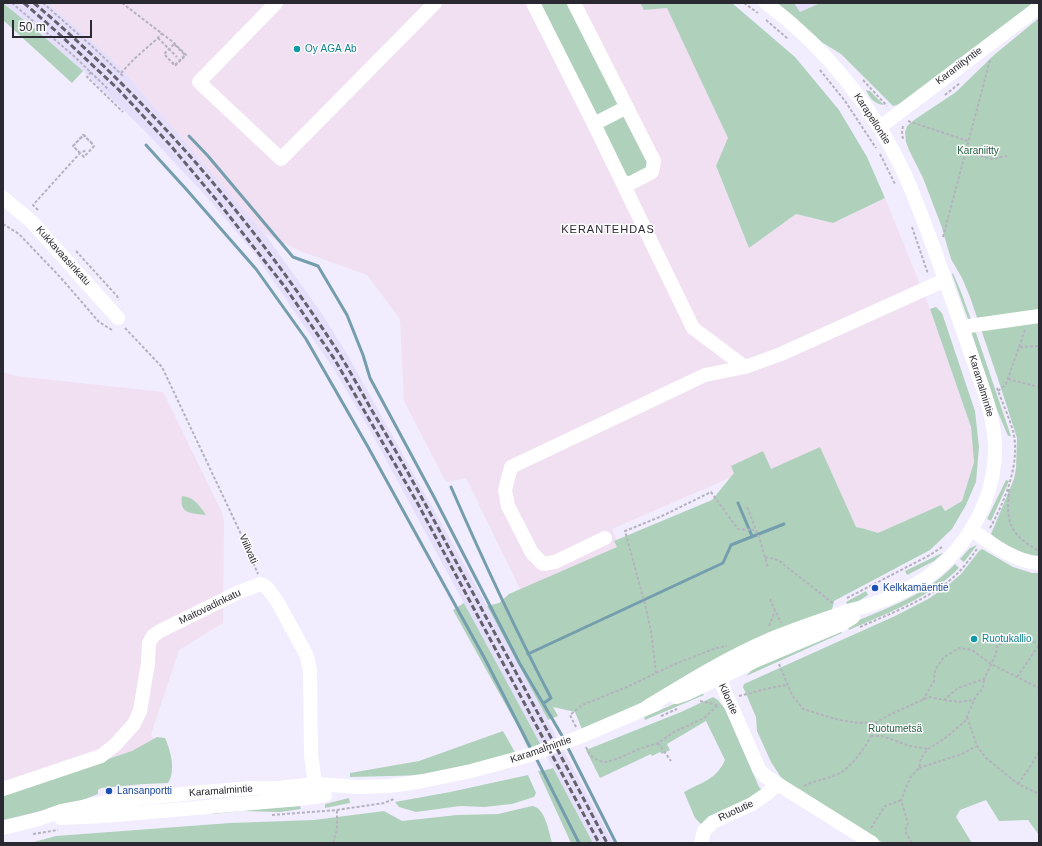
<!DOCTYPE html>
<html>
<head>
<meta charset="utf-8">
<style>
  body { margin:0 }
  #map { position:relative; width:1042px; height:846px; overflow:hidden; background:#f1edfe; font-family:Arial,sans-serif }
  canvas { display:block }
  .frame { position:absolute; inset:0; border:4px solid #2a2830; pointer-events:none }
  .scale { position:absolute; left:12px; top:20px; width:80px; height:18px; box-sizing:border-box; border:2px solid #2a2830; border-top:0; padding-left:5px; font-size:12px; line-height:14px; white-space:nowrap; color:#2a2830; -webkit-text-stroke:3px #fdfdfd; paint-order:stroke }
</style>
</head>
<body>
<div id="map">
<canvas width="1042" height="846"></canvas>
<div class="frame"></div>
<div class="scale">50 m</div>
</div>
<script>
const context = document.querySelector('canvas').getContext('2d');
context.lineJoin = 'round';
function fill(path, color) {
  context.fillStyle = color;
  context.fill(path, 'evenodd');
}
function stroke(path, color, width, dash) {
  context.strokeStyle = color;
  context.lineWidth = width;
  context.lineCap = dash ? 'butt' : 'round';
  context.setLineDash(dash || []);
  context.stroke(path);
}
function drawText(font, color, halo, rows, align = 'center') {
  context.font = font + ' Arial,sans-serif';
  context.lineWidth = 3;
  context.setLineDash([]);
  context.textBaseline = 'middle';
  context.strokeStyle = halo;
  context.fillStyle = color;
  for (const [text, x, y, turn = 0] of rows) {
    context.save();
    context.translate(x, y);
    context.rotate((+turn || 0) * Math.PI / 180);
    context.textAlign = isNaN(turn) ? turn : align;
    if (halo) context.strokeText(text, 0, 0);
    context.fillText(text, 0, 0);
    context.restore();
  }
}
const built = new Path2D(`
  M4 3H48L82 32 112 59 130 78 265 234 322 314 347 354 474 582 613 843H593L536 736 371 432 335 371 255 254 205 195 143 129 83 71Z
  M794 3H820L800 12Z`);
const industrial = new Path2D(`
  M48 3H640L644 10 667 7 729 138 716 167 749 248 796 214 833 223 885 198 928 304 971 427 974 462 962 501 944 511 879 536 854 530 734 476 612 529 620 547 522 593 466 478 446 482 404 401 400 319 367 275 300 251 265 234 130 78 112 59Z
  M3 372 16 376 163 392 221 510 224 521 223 623 179 650 151 734 169 768 3 806Z`);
const green = new Path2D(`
  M3 3 35 29 83 71 72 83 3 20Z
  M540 3H567L619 106 597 116Z
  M640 3H732L795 57 839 110 867 157 885 198 833 223 796 214 749 248 716 166 728 138 667 8 644 10Z
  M776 3H794L800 12 820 3H1030L1031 5 903 103 893 106 841 54 823 43Z
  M1039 18V559C1021 553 1005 547 991 534L1014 479 1016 468 1017 438 998 379 970 297 962 278 951 259 941 225 923 178 909 150 906 142 905 132 907 126 914 120 956 92 994 55Z
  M866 90 870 91 884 105C875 104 870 99 866 90Z
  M622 114 649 166 626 178 600 125Z
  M953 273 961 292 972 322H969L952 274Z
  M936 307 942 313 975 411 979 447 976 482 966 505 952 529 930 550 834 601 831 614 583 732 575 712 553 707 558 716 548 720 487 606 499 603 509 594 617 547 614 541 712 500 734 473 731 466 763 451 771 469 820 447 856 527 865 529 878 533 941 505 945 511 962 501 974 462 971 427 930 309Z
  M971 331H974L976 333 1011 436H1008L997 410Z
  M1006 480 1009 481 991 521 987 519Z
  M182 496C194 497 199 505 206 515 192 513 179 515 182 496Z
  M977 545 964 562 960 559 970 548Z
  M982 549 1013 567 1032 573H1039V835L1028 820 999 821 986 800 960 810 956 817 972 843H883L819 803 782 779 771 762 757 731 756 717 743 687 744 684 895 616 928 599 946 587 961 574 979 551Z
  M942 553H943L934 561 907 575 905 571Z
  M955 564 959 568C929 598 888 613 849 630L847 625C885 609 927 595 955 564Z
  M866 591 868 595 849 607 846 602Z
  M464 603 536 736 542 747 538 748H528L518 727 453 610Z
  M840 629 842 633 746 676 751 671 763 663Z
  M702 692 704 695 645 720 644 717Z
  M713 697 718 700 725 709 759 787 763 791 702 825 695 818 684 792C702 782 716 780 725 760L706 721 667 744 670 750 662 754 660 752 652 756 651 754 600 778 586 750 681 712Z
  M503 731 516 754 429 775 350 777V773L419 761Z
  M157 737 165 738C171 751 176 771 168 783L144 784 101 788 98 790V794L75 803 3 820V794L132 751Z
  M553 768 593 843H571L538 771 546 770Z
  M528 775 536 793 534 797 512 804 484 807 460 806 416 812 399 807 395 802 450 792Z
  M349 798 350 803 325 808V804Z
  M300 806 301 809 280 812 241 811 213 814 210 812Z
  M532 806C545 807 549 832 552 843H30L56 836 230 823 314 820 384 811 402 821 457 815 498 814Z`);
const stream = new Path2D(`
  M189 136 208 156 293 257 318 266 347 315 363 355 370 378 434 497 520 664 564 739
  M146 145 186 189 256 269 306 339 368 447 485 659 532 751
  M451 487C482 558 515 629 551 698L544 703
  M738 503 752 536
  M528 654 723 563 731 545 784 524
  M567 746 616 843
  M536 758 579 843`);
const path = new Path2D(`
  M12 3 75 57 109 90
  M43 3 95 49 123 76
  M122 3 173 42 186 55 175 66 164 54 174 44 185 55 175 65 172 62
  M744 3 758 13
  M766 20 788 39
  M158 38 177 57
  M820 70 845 101 876 148
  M91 72 87 77 123 112
  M121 73 134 59 158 38 162 33
  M863 80 887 106
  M945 95 960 83
  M908 121 968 141
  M903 126 902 131 903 140
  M966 151 991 159 1007 156
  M80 153 73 146 84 135 94 146 84 157 73 146 83 135 93 144
  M880 154 895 184
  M38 210 33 205 80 153 87 150
  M3 224 19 234 61 278 99 322 112 330
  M912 227 928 274
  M943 237 990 60
  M76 251 117 296 119 300
  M125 328 162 367 240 532 258 574
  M1020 347 1039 346
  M1008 379 1039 387
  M998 391 1006 384 1025 330
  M1009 489C1009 498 1007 508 1009 517 1011 533 1024 542 1037 550
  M747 507 760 540 768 568
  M990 528C1005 501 1021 462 1013 431 1009 417 1002 402 997 388
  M765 557 778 560 834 604
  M847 598 930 555 942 547
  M770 599 781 623
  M769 626 775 611
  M860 627C893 612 931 599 958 573 965 566 971 557 977 549
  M779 664 792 695 803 709 839 720 859 723 877 722 887 716 929 697 944 700 958 688 984 679 996 654 997 645C1014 640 1022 637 1039 644
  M656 673 651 631 646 608 625 531 662 516 711 492 738 529 754 530
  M1017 677 1039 645
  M739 696C755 692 771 687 788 685
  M923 700 934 681 935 670 944 657 959 648 972 650 991 664 1039 688
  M944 700 959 702 974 700
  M700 701 717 705
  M661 716 677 709
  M967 717 977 746 985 757 1018 784 1039 794
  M576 727 570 715 582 705 627 687 675 664 716 648 727 646
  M871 736H882L910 746 928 749
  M658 743 671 761
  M586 747 590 755 599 761 607 762 619 758 639 749 658 743 674 732 704 718 718 705
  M919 768 962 754 977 746
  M1018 784 1028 770 1039 752
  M804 786C815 780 829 779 840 773 853 766 873 737 877 723
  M272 815 337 810 384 803 394 799
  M871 828 885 806 901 800
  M33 834 58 830
  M333 843 337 830V810
  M912 843 905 831 908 823 901 800 910 778 919 768 921 758 928 749 944 739 965 721 976 696 983 688 984 679`);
const minor = new Path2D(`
  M276 3 199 82 281 159 435 3
  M533 3 594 124 693 328 745 367
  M574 3 654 161 652 172 629 184 622 181
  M594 124 627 107
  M880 127 1039 7
  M3 198 32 222 118 318
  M962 327 1039 316
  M972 530C990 543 1017 563 1039 563
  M605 538 555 562 543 564 532 553 508 506 505 490 511 467 705 375 745 367 781 354 945 280
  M719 670V678L759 769 765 776 872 843
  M676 697 688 693 757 660 842 624 853 617
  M647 707C688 682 727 658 771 639 795 629 820 621 845 612 854 609 864 607 873 604 902 594 930 579 951 556 979 526 996 486 995 445 994 420 986 397 978 374 971 354 964 334 957 314 941 268 925 221 906 177 875 109 825 47 766 3
  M3 789 101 756 115 745 134 724 140 711 148 663 149 643 153 636 160 631 237 593 260 584 265 586 269 590 277 601 307 656 310 671 311 755 317 797
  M61 818 104 816 299 799 325 795
  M3 828 39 819 61 811 107 802 202 792 252 788H278L316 784 358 787 390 786 423 781 471 771 530 755 582 736 656 704
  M701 843 704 831 713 822 752 804 768 793 777 783`);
const rail = new Path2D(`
  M24 3 57 32 118 89 171 146 219 203 285 287 335 360 418 504 599 843
  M34 3C153 104 256 224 340 355 351 373 361 391 371 409 403 462 432 516 461 571 510 661 559 752 607 843`);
const markers = [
  [297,49,4,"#0f9aa8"],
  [875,588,4,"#1a4fb4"],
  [974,639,4,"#0f9aa8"],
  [109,791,4,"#1a4fb4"]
];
const cultureNames = [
  ["Oy AGA Ab",305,49],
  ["Ruotukallio",982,639]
];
const streetNames = [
  ["Karaniityntie",959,66,-37],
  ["Karapellontie",872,119,57],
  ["Kukkavaasinkatu",63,256,48],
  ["Karamalmintie",981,386,73],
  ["Viilivati",248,549,66],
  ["Maitovadinkatu",210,607,-26],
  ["Kilontie",728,699,66],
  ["Karamalmintie",541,750,-19],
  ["Karamalmintie",221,791,-4],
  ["Ruotutie",736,811,-25]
];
const parkNames = [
  ["Karaniitty",978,151],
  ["Ruotumetsä",895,729]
];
const transitNames = [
  ["Kelkkamäentie",883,588],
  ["Lansanportti",117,791]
];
const neighbourhoodNames = [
  ["KERANTEHDAS",608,230]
];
fill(built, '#e5dffb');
fill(industrial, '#f0e0f2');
fill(green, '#afd1bb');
stroke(stream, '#749dae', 3);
stroke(path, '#b5b1bf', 2, [3, 2]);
stroke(minor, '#fff', 14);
stroke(rail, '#64616c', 3, [6, 3]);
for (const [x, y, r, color] of markers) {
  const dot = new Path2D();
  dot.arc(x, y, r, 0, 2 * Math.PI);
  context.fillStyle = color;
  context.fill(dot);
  stroke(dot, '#fdfdfd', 1.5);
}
drawText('10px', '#0d838f', '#fdfdfd', cultureNames, 'left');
drawText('10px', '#2a2830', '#fdfdfd', streetNames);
drawText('10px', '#235e3f', '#fdfdfd', parkNames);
drawText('10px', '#164399', '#fdfdfd', transitNames, 'left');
context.letterSpacing = '1px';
drawText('11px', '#2a2830', '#fdfdfd', neighbourhoodNames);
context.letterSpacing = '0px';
</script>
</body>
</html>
